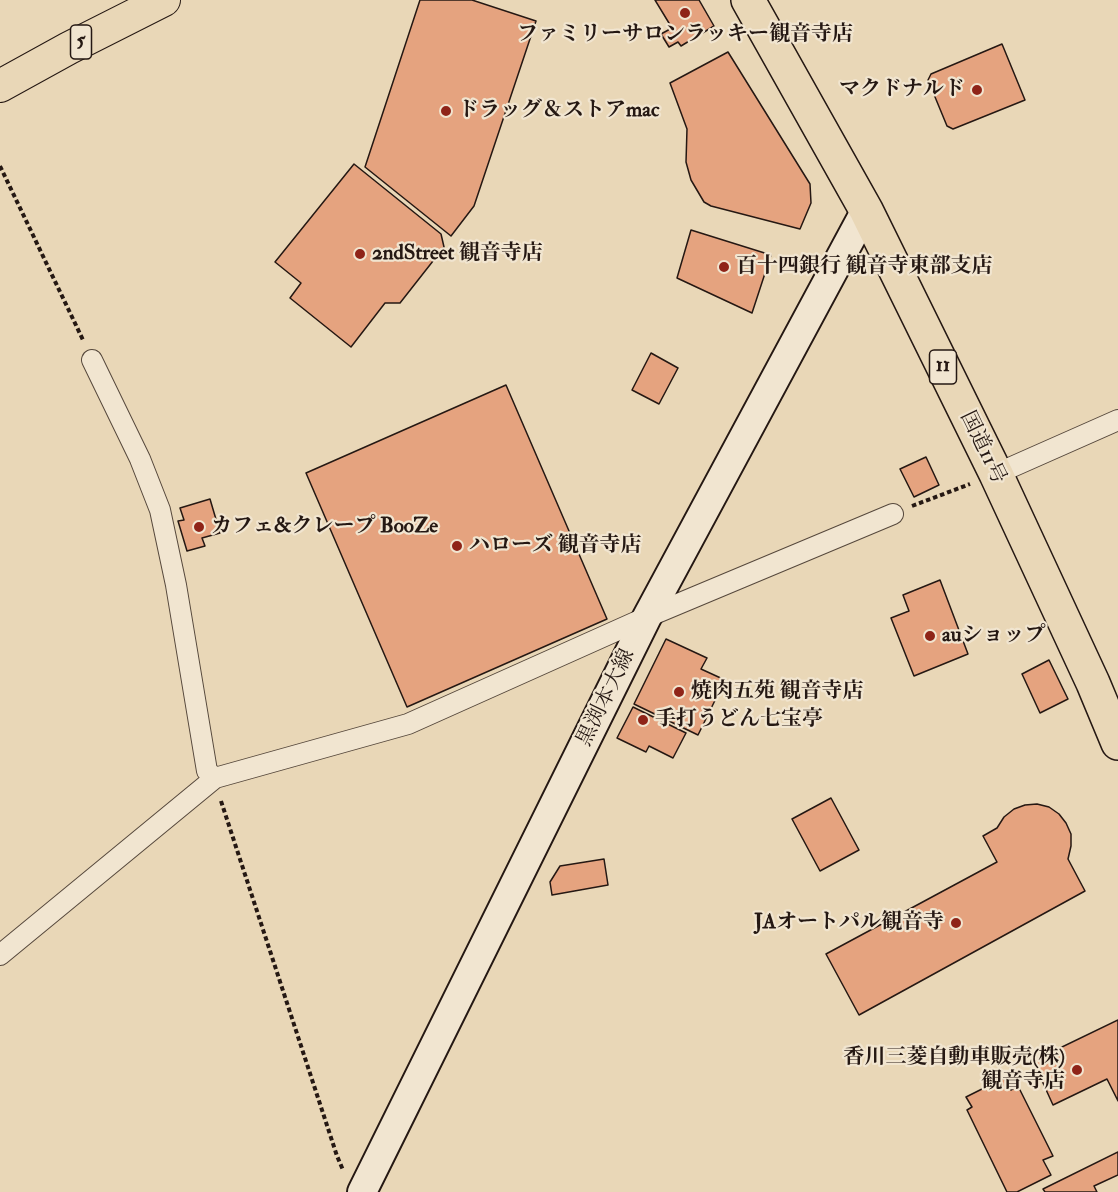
<!DOCTYPE html>
<html>
<head>
<meta charset="utf-8">
<style>
  body { margin:0 }
  canvas { display:block; background:#e9d7b7 }
</style>
</head>
<body>
<canvas width="1118" height="1192"></canvas>
<script>
const context = document.querySelector('canvas').getContext('2d');
context.lineJoin = 'round';
function fill(path, color) {
  context.fillStyle = color;
  context.fill(path, 'evenodd');
}
function stroke(path, color, width, dash) {
  context.strokeStyle = color;
  context.lineWidth = width;
  context.lineCap = dash ? 'butt' : 'round';
  context.setLineDash(dash || []);
  context.stroke(path);
}
function drawText(font, color, halo, rows, align = 'center') {
  context.font = font + ' "IM FELL Double Pica","Noto Serif JP",serif';
  context.lineWidth = 4.5;
  context.setLineDash([]);
  context.textBaseline = 'middle';
  context.strokeStyle = halo;
  context.fillStyle = color;
  for (const [text, x, y, turn = 0] of rows) {
    context.save();
    context.translate(x, y);
    context.rotate((+turn || 0) * Math.PI / 180);
    context.textAlign = isNaN(turn) ? turn : align;
    if (halo) context.strokeText(text, 0, 0);
    context.fillText(text, 0, 0);
    context.restore();
  }
}
const building = new Path2D(`
  M420 0H472L536 21 474 206 451 236 365 167Z
  M655 0H699L714 26 681 46 678 42 669 47 661 34 672 28Z
  M1002 44 1025 100 953 129 947 126 928 80 931 74Z
  M728 52 810 184 811 203 800 229 711 206 704 202 691 180 686 162 687 129 670 83Z
  M354 164 441 234 444 247 400 303H385L351 347 290 298 301 283 275 262Z
  M691 230 771 255 752 313 677 278Z
  M651 353 678 368 659 404 632 390Z
  M506 385 607 619 407 707 306 473Z
  M926 457 939 485 914 497 900 469Z
  M210 499 220 533 202 538 205 546 187 551 178 521 184 520 180 508Z
  M940 580 968 654 914 676 891 618 909 611 903 595Z
  M666 639 707 658 701 669 725 680 698 735 634 704Z
  M1049 660 1068 699 1040 713 1022 674Z
  M633 707 686 733 673 758 649 746 646 752 617 738Z
  M831 798 859 850 820 871 792 819Z
  M1037 804 1049 807 1059 814 1066 823 1071 834V846L1068 859 1085 891 859 1015 826 954 997 862 983 836 997 828 1004 817 1014 809 1025 805Z
  M604 859 608 885 552 895 550 882 560 866Z
  M1118 1020V1101L1107 1079 1053 1105 1033 1061Z
  M1004 1078 1011 1090 1018 1086 1053 1156 1043 1160 1051 1175 1017 1192H1007L967 1110 972 1107 966 1097Z
  M1118 1152V1175L1094 1186 1097 1192H1045L1043 1189Z`);
const path = new Path2D(`
  M0 166 83 340
  M912 506 970 484
  M221 801 337 1156 343 1170`);
const minor = new Path2D(`
  M92 360 140 459 160 510 176 585 207 771 215 778
  M996 474 1118 420
  M0 955 215 778 408 724 647 617 893 514`);
const secondary = new Path2D(`
  M362 1192 647 617 866 210`);
const primary = new Path2D(`
  M0 86 69 48 164 0`);
const trunk = new Path2D(`
  M748 0 866 210 996 474 1093 683 1118 743`);
const markers = [
  [685,13,6,"#8f2418"],
  [977,90,6,"#8f2418"],
  [446,111,6,"#8f2418"],
  [360,254,6,"#8f2418"],
  [724,267,6,"#8f2418"],
  [199,527,6,"#8f2418"],
  [457,546,6,"#8f2418"],
  [930,636,6,"#8f2418"],
  [679,692,6,"#8f2418"],
  [643,720,6,"#8f2418"],
  [956,923,6,"#8f2418"],
  [1077,1070,6,"#8f2418"]
];
const shields = [
  [81,42,21],
  [943,367,27]
];
const shieldNames = [
  ["5",81,42],
  ["11",943,367]
];
const poiNames = [
  ["ファミリーサロンラッキー観音寺店",685,35,"center"],
  ["マクドナルド",965,90,"right"],
  ["ドラッグ＆ストアmac",458,111],
  ["2ndStreet 観音寺店",372,254],
  ["百十四銀行 観音寺東部支店",736,267],
  ["カフェ&クレープ BooZe",211,527],
  ["ハローズ 観音寺店",469,546],
  ["auショップ",942,636],
  ["焼肉五苑 観音寺店",691,692],
  ["手打うどん七宝亭",655,720],
  ["JAオートパル観音寺",944,923,"right"],
  ["香川三菱自動車販売(株)",1065,1058,"right"],
  ["観音寺店",1065,1082,"right"]
];
const streetNames = [
  ["国道11号",982,448,64],
  ["黒渕本大線",607,698,-64]
];
fill(building, '#e5a37f');
stroke(building, '#251813', 1.5);
stroke(minor, '#56483c', 22);
stroke(secondary, '#251813', 32);
stroke(primary, '#251813', 34);
stroke(trunk, '#251813', 36);
stroke(path, '#251813', 4, [4.5, 3]);
stroke(minor, '#f1e5d0', 20);
stroke(secondary, '#f1e5d0', 28);
stroke(primary, '#e9d7b7', 32);
stroke(trunk, '#e9d7b7', 33);
for (const [x, y, r, color] of markers) {
  const dot = new Path2D();
  dot.arc(x, y, r, 0, 2 * Math.PI);
  context.fillStyle = color;
  context.fill(dot);
  stroke(dot, '#f1e5d0', 2);
}
for (const [x, y, w] of shields) {
  const box = new Path2D();
  box.roundRect(x - w / 2, y - 17, w, 34, 4.5);
  context.fillStyle = '#f1e5d0';
  context.fill(box);
  stroke(box, '#251813', 1.5);
}
drawText('bold 20px', '#251813', null, shieldNames);
drawText('bold 21px', '#251813', '#f1e5d0', poiNames, 'left');
drawText('21px', '#251813', '#f1e5d0', streetNames);
</script>
</body>
</html>
